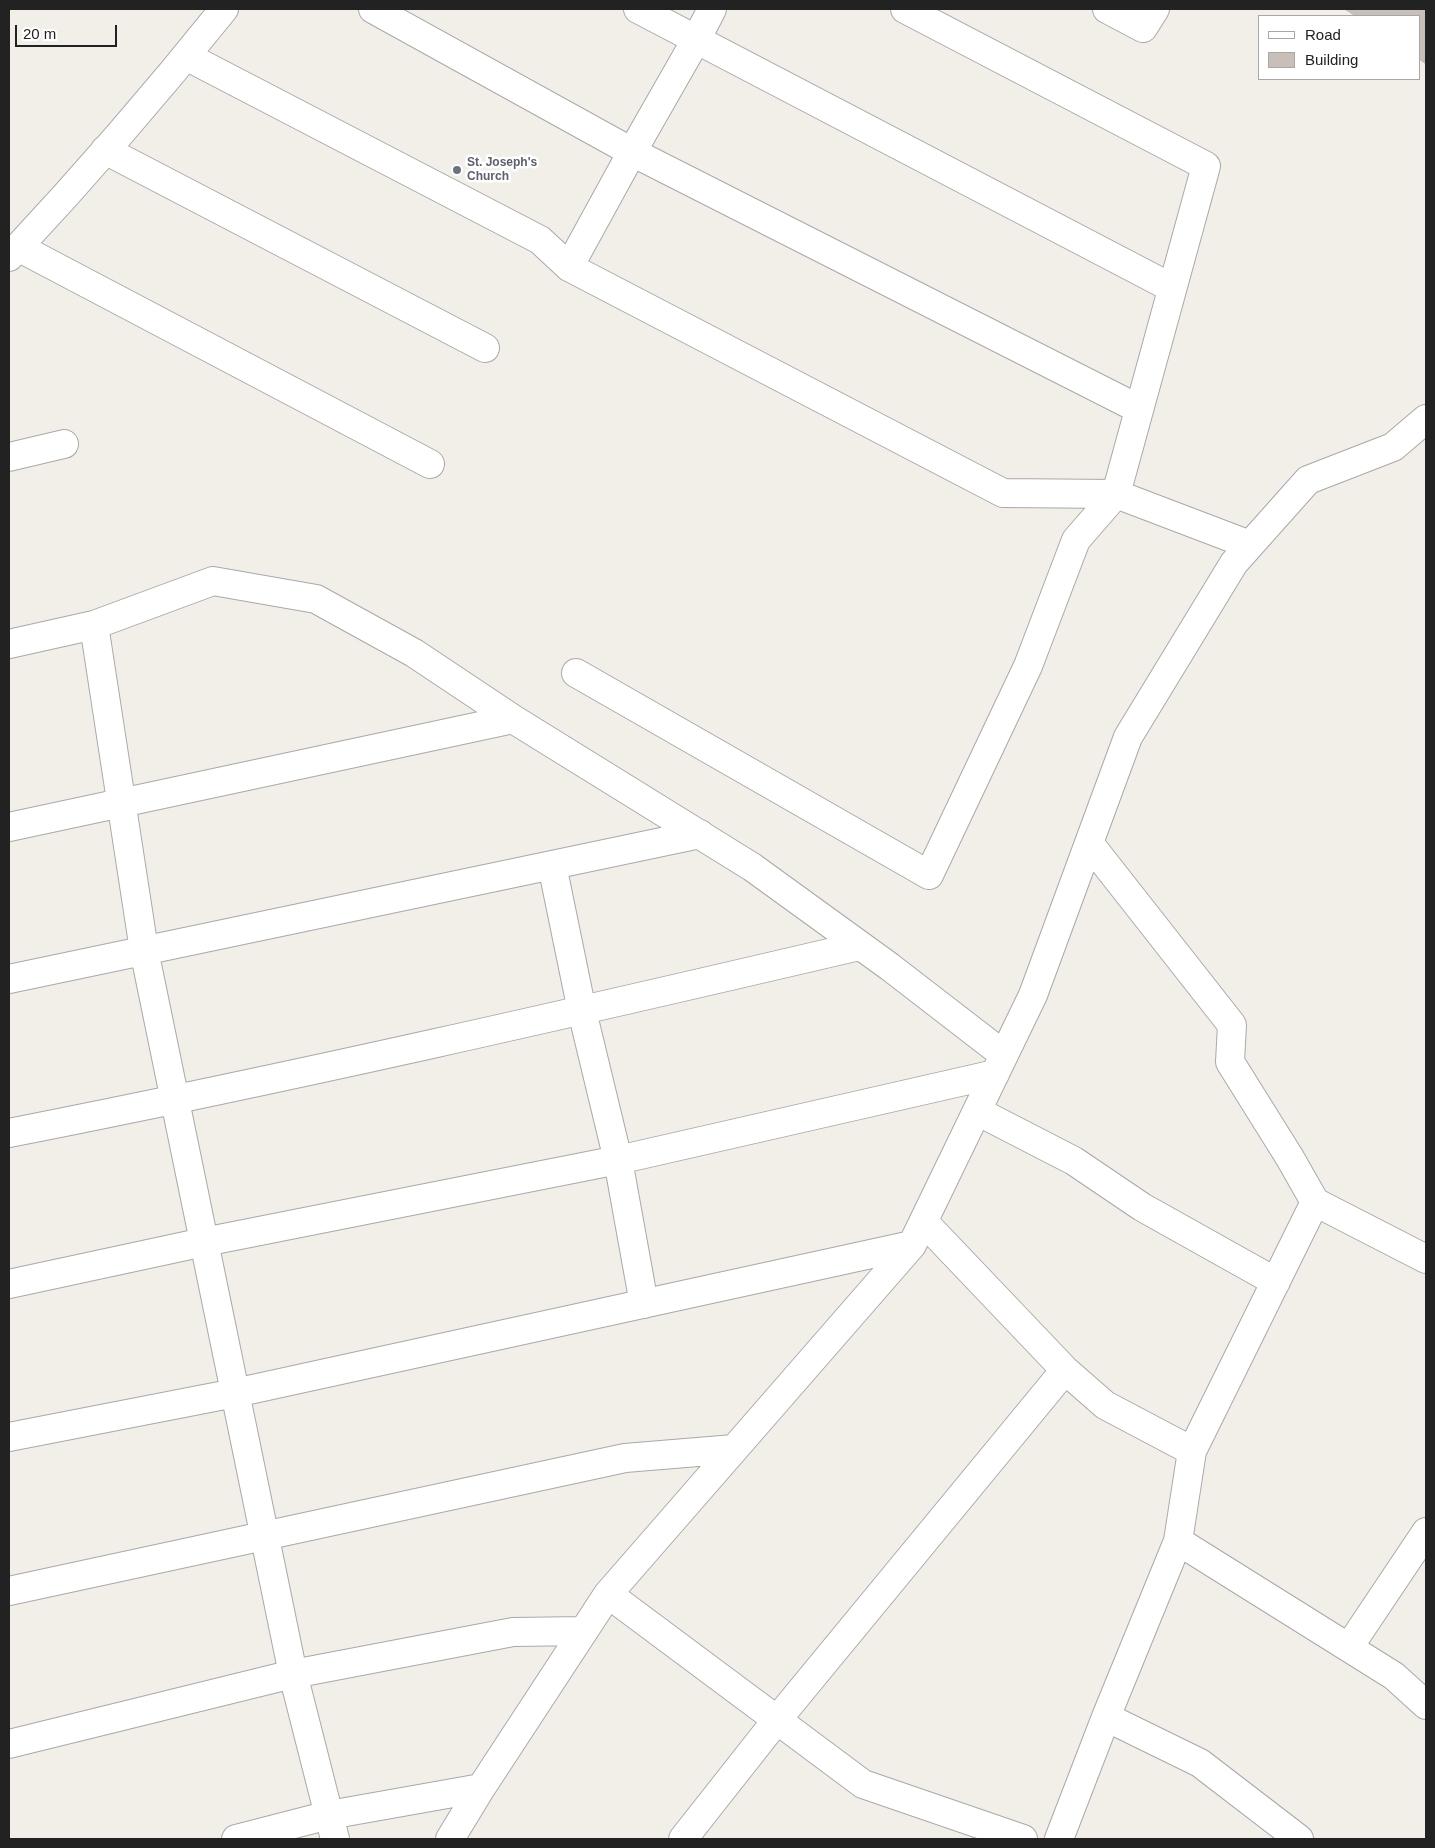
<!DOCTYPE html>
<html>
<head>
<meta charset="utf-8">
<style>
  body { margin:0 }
  #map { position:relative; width:1435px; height:1848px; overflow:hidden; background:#f2efe9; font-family:Arial,sans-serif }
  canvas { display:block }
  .frame { position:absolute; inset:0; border:10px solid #222; pointer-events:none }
  .legend { position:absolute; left:1258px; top:15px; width:162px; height:65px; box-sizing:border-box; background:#fff; border:1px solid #a7a7a7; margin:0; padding:6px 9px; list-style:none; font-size:15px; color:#222 }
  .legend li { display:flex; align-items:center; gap:10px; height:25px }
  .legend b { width:25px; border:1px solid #a7a7a7 }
  .scale { position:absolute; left:15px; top:25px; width:102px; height:22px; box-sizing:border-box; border:2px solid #222; border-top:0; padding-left:6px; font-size:15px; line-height:18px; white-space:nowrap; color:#222; -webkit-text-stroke:4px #fff; paint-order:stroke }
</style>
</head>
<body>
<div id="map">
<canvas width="1435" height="1848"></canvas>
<div class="frame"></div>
<ul class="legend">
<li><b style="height:6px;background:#fff"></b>Road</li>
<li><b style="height:14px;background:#c7bfb8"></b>Building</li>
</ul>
<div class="scale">20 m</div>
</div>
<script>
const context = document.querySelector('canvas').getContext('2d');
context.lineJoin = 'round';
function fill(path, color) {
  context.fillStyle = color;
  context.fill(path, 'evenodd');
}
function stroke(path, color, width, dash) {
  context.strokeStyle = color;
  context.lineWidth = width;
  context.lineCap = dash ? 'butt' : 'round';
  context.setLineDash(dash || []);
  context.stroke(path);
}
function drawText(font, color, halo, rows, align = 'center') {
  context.font = font + ' Arial,sans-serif';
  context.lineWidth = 5;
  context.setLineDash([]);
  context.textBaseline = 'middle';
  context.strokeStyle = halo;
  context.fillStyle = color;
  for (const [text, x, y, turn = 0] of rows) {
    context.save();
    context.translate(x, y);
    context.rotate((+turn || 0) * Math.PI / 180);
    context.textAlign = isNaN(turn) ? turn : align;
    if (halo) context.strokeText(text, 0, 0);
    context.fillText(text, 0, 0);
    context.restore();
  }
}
const building = new Path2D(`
  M1345 9H1426V64L1419 59V16H1356Z`);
const street = new Path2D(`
  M373 9 632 152 1139 409
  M638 9 1172 288
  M1107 9 1143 28 1155 9
  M186 56 540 240 569 267 1003 493 1116 494 1250 545
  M105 150 485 348
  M18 247 430 464
  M9 257C84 177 156 94 224 9
  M569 267 632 152 696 40 712 9
  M9 457 64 444
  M94 625 144 950 293 1674 335 1839
  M9 644 94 625 213 581 316 599 414 653 513 719 752 867 890 967 1004 1055
  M576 673 929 875 1028 666 1076 540 1116 494 1206 166 905 9
  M9 827 513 719
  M1089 843 1232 1025 1230 1062 1290 1158 1315 1202 1426 1259
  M552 865 582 1011 618 1160 644 1304
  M9 979 700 834
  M977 1111 1074 1161 1142 1207 1276 1282
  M9 1133C294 1077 577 1012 859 946
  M924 1222 1065 1370 1105 1405 1192 1451
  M9 1284 204 1242 618 1160 995 1074
  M9 1437 235 1393 912 1245
  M1178 1541 1394 1676 1426 1705
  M9 1591 625 1458 734 1449
  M608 1594 863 1784 1023 1839
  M1349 1647 1426 1532
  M1106 1717 1200 1763 1299 1839
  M9 1744 293 1674 513 1632 584 1631
  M236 1839 329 1815 481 1788
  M450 1839 481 1788 608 1594 912 1245 1033 995 1128 737 1234 563 1308 480 1393 447 1426 419
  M683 1839 776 1721 1065 1370
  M1059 1839 1106 1717 1178 1541 1192 1451 1315 1202`);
const markers = [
  [457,170,5,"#6b7280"]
];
const worshipNames = [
  ["St. Joseph's",467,163],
  ["Church",467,177]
];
fill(building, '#c7bfb8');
stroke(building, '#c4b6ab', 1);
stroke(street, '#a9a9a9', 30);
stroke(street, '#fff', 28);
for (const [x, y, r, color] of markers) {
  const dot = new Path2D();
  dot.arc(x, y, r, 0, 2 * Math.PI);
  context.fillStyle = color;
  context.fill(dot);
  stroke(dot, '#fff', 2);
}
drawText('bold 12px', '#5b616d', '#fff', worshipNames, 'left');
</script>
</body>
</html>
